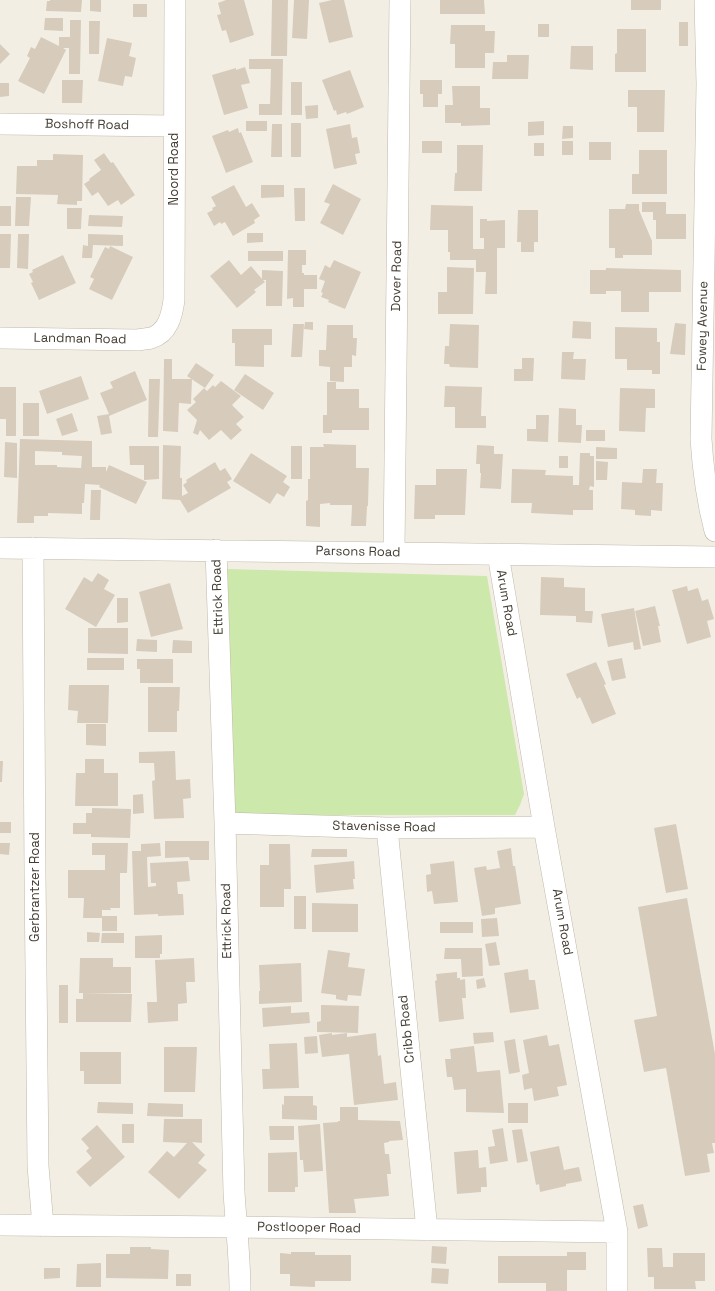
<!DOCTYPE html>
<html>
<head>
<meta charset="utf-8">
<style>
  body { margin:0 }
  canvas { display:block; background:#f2eee4 }
</style>
</head>
<body>
<canvas width="715" height="1291"></canvas>
<script>
const context = document.querySelector('canvas').getContext('2d');
context.lineJoin = 'round';
function fill(path, color) {
  context.fillStyle = color;
  context.fill(path, 'evenodd');
}
function stroke(path, color, width, dash) {
  context.strokeStyle = color;
  context.lineWidth = width;
  context.lineCap = dash ? 'butt' : 'round';
  context.setLineDash(dash || []);
  context.stroke(path);
}
function drawText(font, color, halo, rows, align = 'center') {
  context.font = font + ' "Space Grotesk",sans-serif';
  context.lineWidth = 3.5;
  context.setLineDash([]);
  context.textBaseline = 'middle';
  context.strokeStyle = halo;
  context.fillStyle = color;
  for (const [text, x, y, turn = 0] of rows) {
    context.save();
    context.translate(x, y);
    context.rotate((+turn || 0) * Math.PI / 180);
    context.textAlign = isNaN(turn) ? turn : align;
    if (halo) context.strokeText(text, 0, 0);
    context.fillText(text, 0, 0);
    context.restore();
  }
}
const green = new Path2D(`
  M227 569 487 576 524 794 520 805 515 815H240L234 811Z`);
const building = new Path2D(`
  M50 0H82L81 12 46 11 47 1H50Z
  M90 0H101V12L90 11Z
  M226 0H244L254 35 230 43 226 30 222 31 217 15 221 14 218 3Z
  M272 0H288L287 56H271Z
  M294 0H309L307 39 292 38Z
  M332 0H344L353 37 329 43 319 3Z
  M440 0H484L485 14H440Z
  M631 0H661V10H631Z
  M133 4H147V17H133Z
  M45 18H63V31L44 30Z
  M70 20H81L80 74H69V48H63L66 50 44 94 18 81 30 58 27 56 31 47 35 49 41 37 59 46V37H70Z
  M89 21H100L99 54H89Z
  M679 22H688V46H679Z
  M538 24H549V37H538Z
  M451 25H485V31H495L494 53H485V68H455V44H450Z
  M617 29H646V72H615V54L617 53Z
  M107 38 132 43 129 56 136 58 132 77 125 76 123 86 98 81Z
  M0 44 10 54 0 64Z
  M571 46H593V70L570 69Z
  M507 55H529L528 79H492L493 62H507Z
  M249 59H283L282 115H259V104H270L271 69H249Z
  M245 67 250 83 241 85 248 108 224 115 212 75 236 68V70Z
  M350 70 364 107 347 114 346 112 337 115 336 110 334 111 322 80Z
  M62 80H83L82 103H62Z
  M420 80H442V94H438V107H423V94H420Z
  M291 82H302V115H291Z
  M0 83H9V96L0 97Z
  M452 86H480V108H490V125L461 126V123H445V105H453Z
  M628 90H665L664 132H637V107H628Z
  M318 105V118L306 119 305 106Z
  M246 121H267V131H246Z
  M544 121V135L528 136V122Z
  M291 123H301V157H291Z
  M272 124H282V157H271Z
  M350 124 352 138 357 137 360 153 355 154 357 164 334 169 326 129Z
  M563 126H573V138L562 139Z
  M238 128 239 133 241 132 253 162 226 173 212 136 228 130 229 132Z
  M422 141H442V153H422Z
  M562 141H573V155H562Z
  M589 142H611V160H589Z
  M534 143H544V156H534Z
  M457 145H483L482 191H454L455 173H457Z
  M639 150H667V194H632V174H639Z
  M104 153 111 163 113 162 135 195 121 205 118 200 108 206 98 192 92 196 84 184 90 180 89 179 101 170 94 160Z
  M53 154 83 155 82 201H77V205L57 204 58 195 16 194 17 166H37V160H53Z
  M333 184 361 199 343 235 320 223 330 204 324 202Z
  M234 185 246 207 252 203 260 216 254 220 255 223 233 236 225 222 221 224 220 222 214 226 207 213 213 210 212 208 216 206 211 197Z
  M261 185H284V197L261 198Z
  M294 188H305V221H295Z
  M16 197H31L29 226H15Z
  M642 202H666V214H686V239H656V220H653V212H642Z
  M626 204H639V210L652 241V255H623V258H615V248H609V209H625Z
  M431 205 473 206V249H484V238H480V219H487V221L505 220V248H497V294H485L486 272H476V260H450V252H448V230H430Z
  M0 206H11V226H0Z
  M67 208H82L81 229H67Z
  M518 210H538V242H534V252H521V242H517Z
  M89 215 123 216 122 227 88 226Z
  M247 233H263V242L247 243Z
  M0 234H11L10 268H0Z
  M18 234H29L28 269 17 268Z
  M88 234 123 235V246L93 245 92 258H82L83 245 88 246Z
  M110 246 133 257 112 300 89 289 94 279 90 277 105 247 109 249Z
  M288 250H306V265H302V273H304V275H317V289H304V307H293V298L287 299Z
  M248 251H283V261H248Z
  M63 255 76 283 39 300 31 283 33 282 29 274 33 272 32 270Z
  M229 260 241 275 251 266 262 279V270L283 271 282 306H266V280H263L265 282 254 290 256 292 237 308 210 276Z
  M334 260 361 272 345 309 328 302 329 300 321 297 323 293 321 292 325 281 319 279 325 265 330 268Z
  M447 267 474 268 473 314H438V292H447Z
  M606 268 681 270V292H649V312H621V291H606V294H590V270H606Z
  M573 321 591 322V339L572 338Z
  M305 322H313V330L304 329Z
  M675 323 686 324 685 355 670 354Z
  M293 324H304L302 357H291Z
  M450 324 479 325 478 368 450 367 449 364H444L445 346H449Z
  M327 325H353V338H357L356 356 352 355V367H344V382L330 381V367L319 366V350H326Z
  M615 327 657 328V342H660V374H652V370H627V359H615Z
  M232 329H272V345H264V367L235 366V343H232Z
  M562 352H574L573 359H586L585 380 561 379Z
  M522 358H534L533 381H514V369H522Z
  M164 359H172V379H192L191 404 179 403 178 432 163 431Z
  M196 363 214 375 205 388 187 376Z
  M135 371 147 400 109 416 112 433 101 435 97 416 109 414 100 393 113 388 110 382Z
  M245 374 274 393 263 410 234 390Z
  M81 376 89 399 47 414 39 391Z
  M149 379H160L158 437H148Z
  M221 381 241 396 232 405 244 417 236 424 242 430 231 440 221 430 209 440 200 430 198 435 193 433 197 420 187 410 196 402 193 399 204 388 207 391 213 385 215 387Z
  M327 382H336V389H359V408H369V430H332V433H323V415H327Z
  M445 386 482 387 481 416H486V428H455V407H444Z
  M0 387H16V436H6V419H0Z
  M620 388 655 389V408H646L645 432 619 431Z
  M23 403H39V436H23Z
  M559 408 576 409V425H582L581 443 558 442Z
  M72 413 78 431 62 436 56 419Z
  M536 415H549L548 442 527 441V429H536Z
  M586 430H605V441H586Z
  M20 439 92 441V467H106V472L109 465 147 482 136 504 99 487 100 485 85 484 84 503H82V514L48 513V516H34V523H17ZM35 451 62 452V455L82 456 81 468 57 467V465H35Z
  M5 442 17 443V478L4 477Z
  M323 444 356 445V468H369L368 506H367L366 526H351L352 505H330V503L320 504V527L306 526V501L308 500V479H310V447H324Z
  M163 445 181 446 180 478H182V496L188 493 183 485 187 482 186 480 215 462 220 471 225 468 232 479 227 482 231 488 188 513 180 500 162 499Z
  M477 445 494 446V454H503L501 489 480 488 481 473H480V464H476Z
  M129 446H159V479L144 480V465H130Z
  M291 446H302V479H291Z
  M596 447 617 448V459H596Z
  M251 453 287 476 283 482 290 487 284 497 277 493 270 504 233 481Z
  M580 453H590V456H594V487L590 486 589 490H593V510H573V515L531 513 532 503H511L512 469 546 470 545 475 573 476V485H579Z
  M559 456H568V468H559Z
  M596 461 608 462 607 480H596Z
  M436 469H467L465 515H435V519H414L415 485H436Z
  M643 469H657L656 483H663L662 511 651 510V516L635 515V510L621 509 622 482 642 483Z
  M91 490H101L100 520H90Z
  M98 573 109 580 104 589 115 595 96 627 65 609 84 577 92 582Z
  M541 577 564 578V587L585 588V611H593L592 623 576 622V616L540 615Z
  M170 583 183 629 151 637 139 592Z
  M687 586 688 591 698 588 702 601 708 599 714 619 707 621 711 637 687 644 672 590Z
  M117 598H128V622L117 623Z
  M655 606 660 626H658L661 642 643 646 635 611Z
  M634 608 641 649 634 650 633 642 608 647 601 614Z
  M88 628H128V654L88 653Z
  M137 639 157 640V652L136 651Z
  M173 640 192 641V653H172Z
  M87 658H124V670H87Z
  M622 658 626 678 612 681 607 661Z
  M137 659H173V683H140V669H137Z
  M596 662 606 684 604 685 616 714 592 724 580 697 577 699 566 674Z
  M69 685H109L108 723H77L78 711 68 710Z
  M148 687H180L179 711H177V732H148Z
  M86 724H106V746L86 745Z
  M175 751 176 780 190 779 191 798 183 799 184 818 154 819 152 781 155 780 154 763H139V752Z
  M85 759H104V773H118V806H75L76 773H85Z
  M0 761H3L2 782H0Z
  M143 794 144 813 133 814V795Z
  M92 808 131 809 130 838 91 837V834H73V823H86V813H92Z
  M0 822H11V833H0Z
  M676 824 688 889 666 893 654 828Z
  M165 841H209V860H190L189 857 165 858Z
  M0 843H10L9 855 0 854Z
  M92 843H128L127 873H120V908H110L111 910H102V916H117V931H102V918H83L84 898H68V870H105V855H92Z
  M160 843 161 856 147 857 148 887 156 886V883H151L150 863 188 861 190 881 177 882 178 894H183L184 915 158 916V914L134 915 132 851H141V844Z
  M269 844H290L291 889H284V907H260V865H269Z
  M511 848 513 866H515L521 904 495 908V914L482 916 474 868 486 866 487 870 500 868 497 851Z
  M312 849H347V857H311Z
  M354 861 355 879H353L354 889 316 893 314 865Z
  M454 861 458 902 434 904 432 891 427 892 426 875 431 874 430 864Z
  M294 896H306V929H294Z
  M687 898 715 1054V1143H712L714 1153 707 1154 710 1172 685 1176 666 1068 644 1072 634 1020 657 1016 638 907Z
  M312 903 358 904V932H312Z
  M497 918 499 936 482 937 481 919Z
  M440 922H473V933H440Z
  M87 932 100 933 99 942H87Z
  M102 933H124V943H101Z
  M162 935V954H160V958H135V936Z
  M496 942 500 965 489 966 485 944Z
  M445 948H482L483 976 462 977 461 959H444Z
  M328 950 350 953 348 967 365 969 361 996 348 995 347 1001 336 999V995L321 993Z
  M80 958H113V967H131V993H79Z
  M194 958 195 982H186L187 1003 178 1004V1021L148 1023 147 1002H157L155 960Z
  M301 963 302 1002 259 1004V991H260L259 965Z
  M528 969 529 980H535L539 1009 510 1013 504 973Z
  M457 972V978H460V980L465 979 466 998H462L464 1019 439 1022 435 981 437 980 436 974Z
  M484 978 486 987 477 989 476 980Z
  M59 985H68V1023H59Z
  M83 993 132 994 131 1022H76V999H83Z
  M321 1005 359 1006 358 1033 317 1032V1022L321 1021Z
  M291 1006V1013L309 1012 310 1023 263 1027 262 1008Z
  M493 1032 494 1042 474 1044 473 1033Z
  M332 1033V1035L347 1033V1037L376 1033 378 1056 381 1055 384 1084 396 1082 398 1100 354 1105 349 1054 322 1057 319 1035Z
  M547 1035 549 1046 559 1044 567 1085 557 1087 559 1096 534 1101 532 1088 524 1090 522 1075 529 1073 523 1040Z
  M317 1036 318 1053 305 1054 304 1037Z
  M515 1039 520 1072 509 1074 504 1041Z
  M297 1043 299 1088 263 1089 262 1069H270L269 1044Z
  M474 1046 477 1072 500 1070 504 1113 466 1112V1089L454 1090 452 1077H447L445 1059H451L450 1049Z
  M164 1047H197L195 1092H164Z
  M80 1052H121V1084H84V1071H80Z
  M284 1096H313V1105L317 1106V1120L282 1119V1104L284 1105Z
  M98 1102 133 1103V1114L97 1113Z
  M148 1103 183 1104V1117L147 1116Z
  M508 1103H528V1123H508Z
  M340 1107H358V1120L400 1121 403 1140 389 1141V1142L384 1143 385 1154H389L391 1174H387L389 1196 354 1199 356 1213H329L323 1123 338 1122V1121H340Z
  M164 1119H202V1143L192 1142 205 1155 198 1163 207 1170 179 1199 148 1172 167 1151 174 1157 187 1143 163 1142Z
  M122 1124H134V1143H122Z
  M320 1124 323 1171 304 1172 303 1160H300L298 1126Z
  M97 1125 125 1157 90 1187 76 1172 92 1158 86 1151 89 1148 81 1139Z
  M269 1126H294V1140H270Z
  M503 1128 508 1161 490 1164 488 1147 495 1146 492 1130Z
  M522 1129 528 1161 517 1163 512 1130Z
  M559 1146 564 1170 579 1167 582 1181 566 1184V1186L540 1192 539 1184 536 1185 530 1152Z
  M478 1150 479 1168 486 1167 487 1187H481V1192L457 1194 454 1152Z
  M297 1152 298 1187H295V1192H268V1153Z
  M643 1204 648 1226 638 1229 633 1206Z
  M432 1246 447 1247 446 1264 431 1263Z
  M130 1247H151V1249L169 1250 168 1279 106 1278V1254H130Z
  M647 1248H662L663 1267H673V1253H705V1281H695L696 1289H654V1277H648Z
  M291 1252H315V1255H351V1281H315V1287L290 1286V1274H280V1253L291 1254Z
  M567 1252H586V1270H567V1291H546V1283H498V1256H567Z
  M101 1263V1287H76L77 1264Z
  M44 1268H60V1278L44 1279Z
  M432 1268 449 1269 448 1284 431 1283Z
  M176 1274H191V1286H176Z`);
const minor = new Path2D(`
  M705 0 707 84 701 439C703 470 707 500 715 531
  M0 124 174 126
  M0 338 138 340C142 339 147 339 151 338 168 333 172 315 174 300L175 0
  M0 548 715 557
  M33 548 35 873 38 1166 43 1226
  M216 550 225 823 234 1192C236 1225 240 1258 240 1291
  M394 552 400 0
  M498 554 544 827 617 1232V1291
  M225 823 387 828 544 827
  M387 828 427 1230
  M0 1225 236 1227 617 1232`);
const streetNames = [
  ["Boshoff Road",87,125,1],
  ["Noord Road",174,169,-90],
  ["Dover Road",397,276,-89],
  ["Fowey Avenue",703,326,-89],
  ["Landman Road",80,339,1],
  ["Parsons Road",358,552,1],
  ["Ettrick Road",218,597,-92],
  ["Arum Road",506,603,80],
  ["Stavenisse Road",384,827,1],
  ["Gerbrantzer Road",35,887,-90],
  ["Ettrick Road",227,921,-91],
  ["Arum Road",562,922,80],
  ["Cribb Road",407,1029,-96],
  ["Postlooper Road",309,1228,1]
];
fill(green, '#cde8ab');
fill(building, '#d7ccbc');
stroke(minor, '#c1b8a9', 22);
stroke(minor, '#fff', 21);
drawText('13px', '#443e34', '#fff', streetNames);
</script>
</body>
</html>
